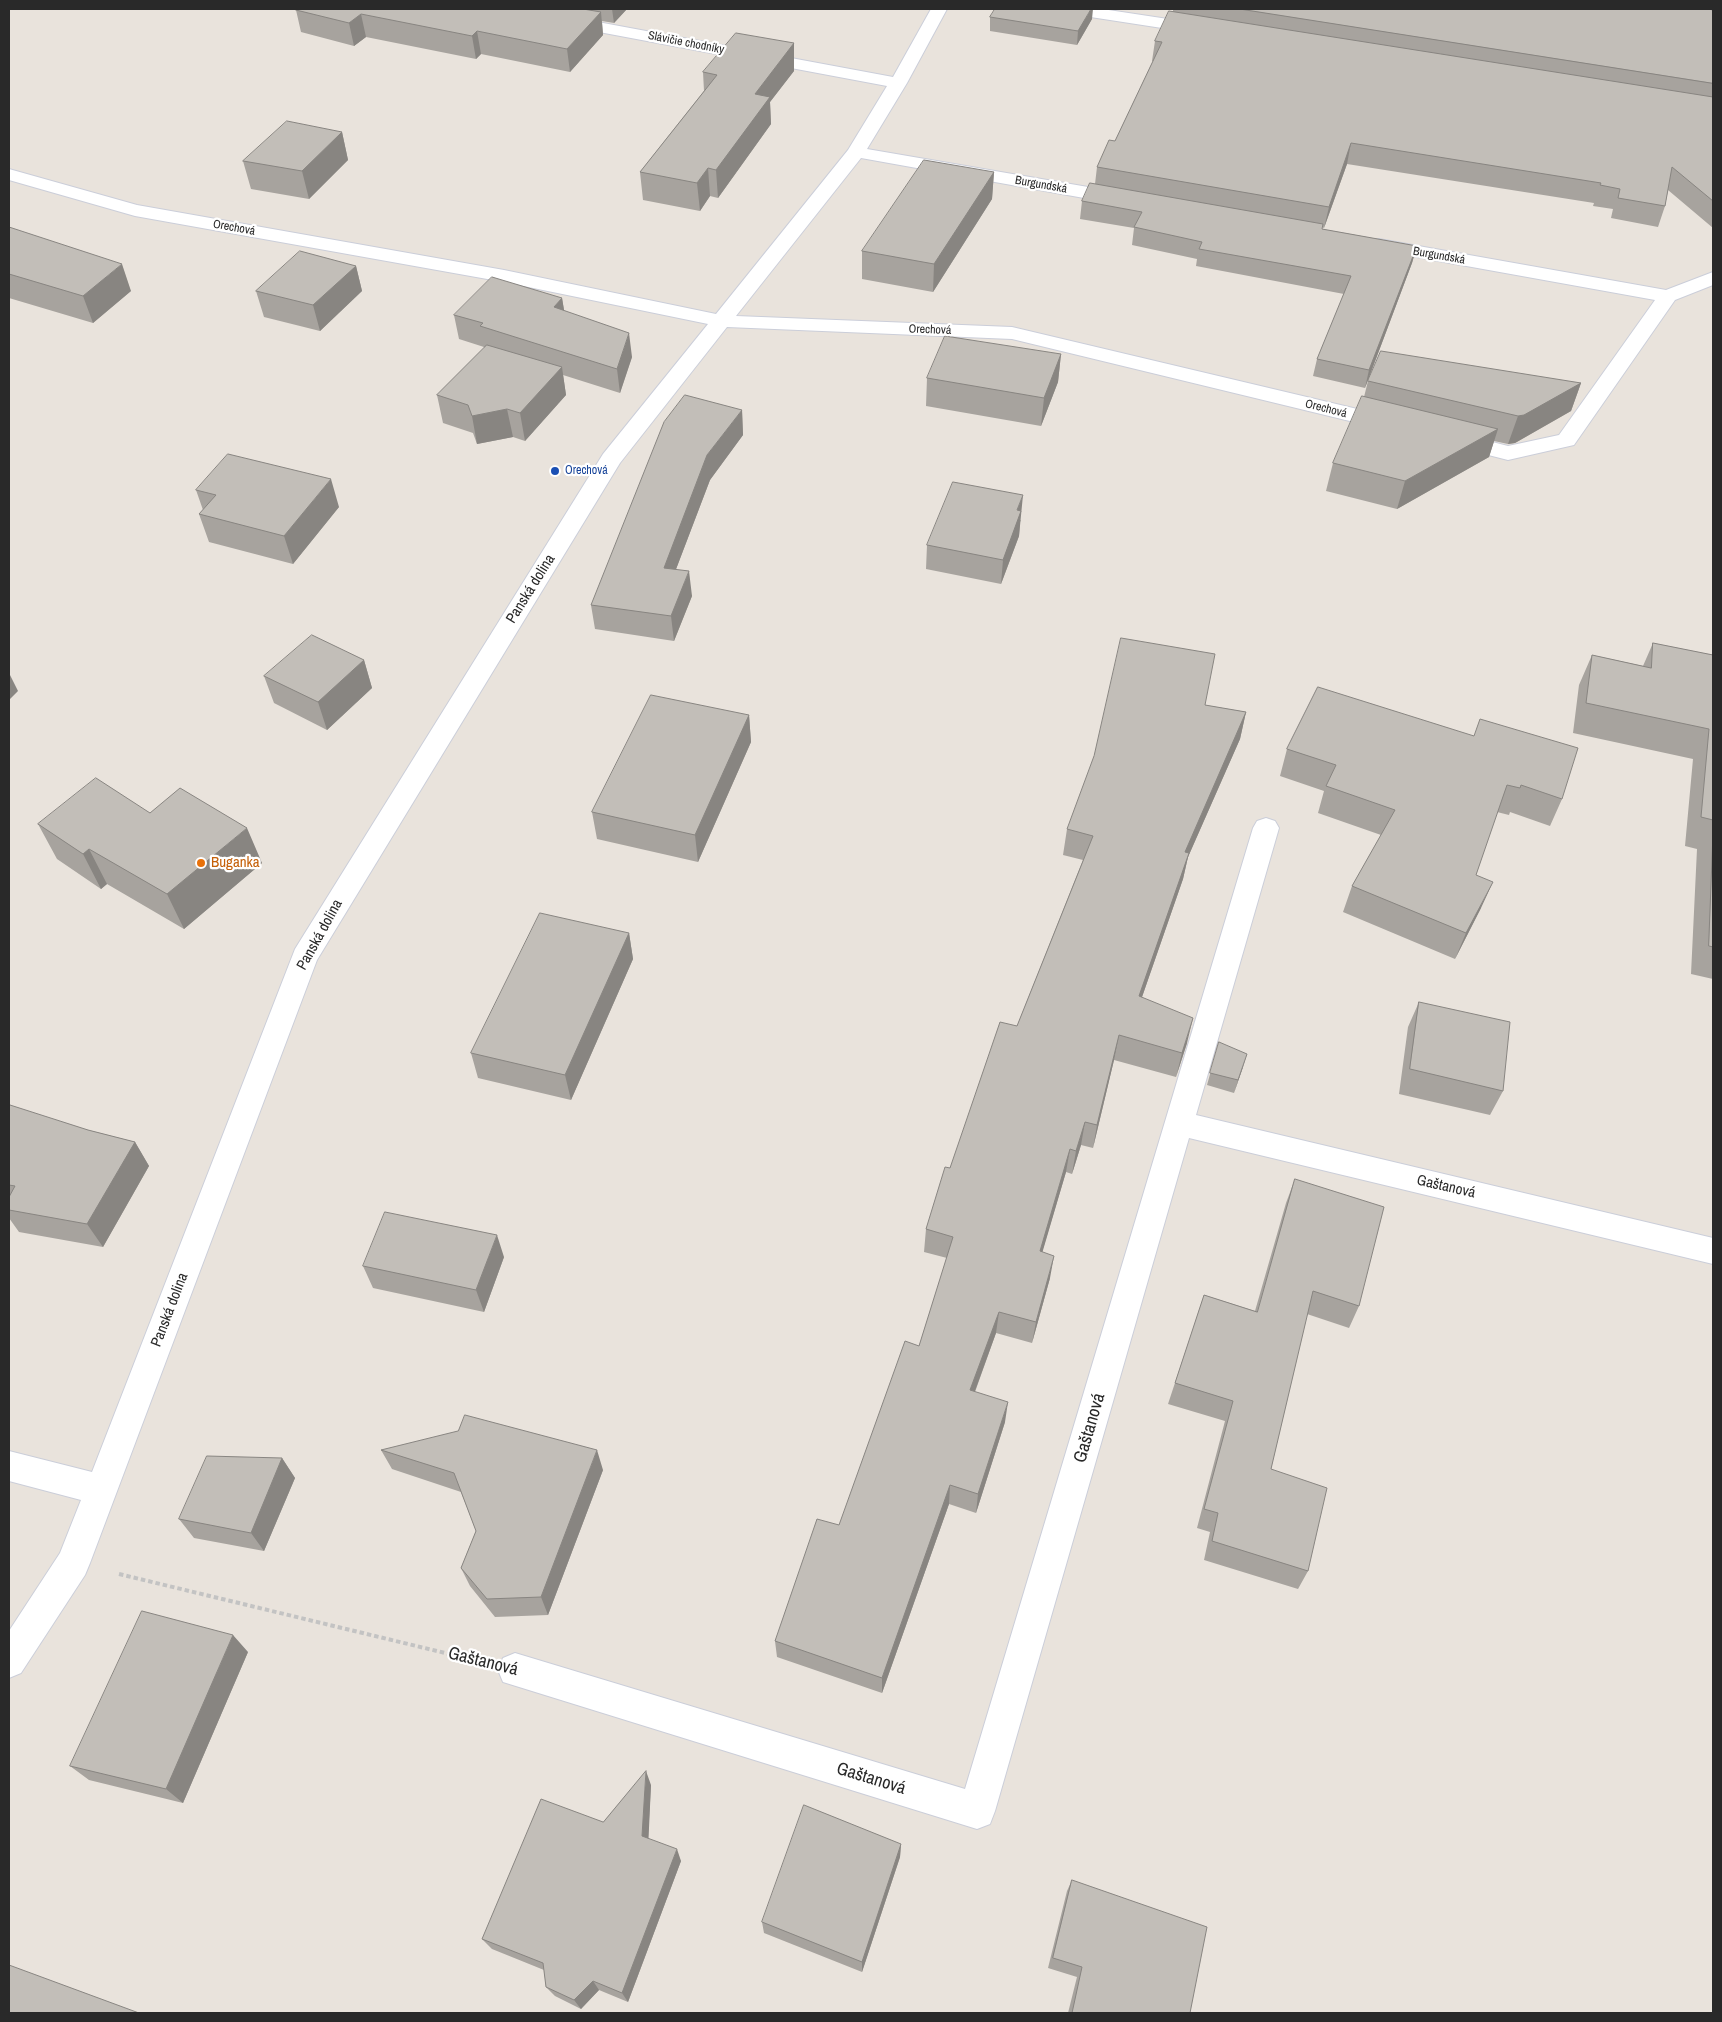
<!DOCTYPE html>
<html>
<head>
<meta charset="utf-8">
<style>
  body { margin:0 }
  #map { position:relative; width:1722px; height:2022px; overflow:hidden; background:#e9e3dc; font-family:"Archivo Narrow",sans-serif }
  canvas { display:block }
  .frame { position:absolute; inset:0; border:10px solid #292929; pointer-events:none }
</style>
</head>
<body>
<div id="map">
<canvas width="1722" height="2022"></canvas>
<div class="frame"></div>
</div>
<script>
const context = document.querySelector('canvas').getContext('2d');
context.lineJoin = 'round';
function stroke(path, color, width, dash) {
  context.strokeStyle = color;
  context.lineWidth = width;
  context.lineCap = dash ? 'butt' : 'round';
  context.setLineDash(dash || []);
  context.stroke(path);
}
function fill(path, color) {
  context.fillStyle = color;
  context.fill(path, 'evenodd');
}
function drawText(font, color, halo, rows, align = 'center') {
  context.font = font + ' "Archivo Narrow",sans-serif';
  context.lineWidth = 4.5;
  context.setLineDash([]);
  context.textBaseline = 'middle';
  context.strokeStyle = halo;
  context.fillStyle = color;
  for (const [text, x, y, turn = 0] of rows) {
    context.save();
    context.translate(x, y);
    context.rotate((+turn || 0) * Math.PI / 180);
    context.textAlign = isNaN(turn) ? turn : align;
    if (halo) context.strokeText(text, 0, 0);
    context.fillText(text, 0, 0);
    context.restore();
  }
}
const path = new Path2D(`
  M119 1574 470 1659`);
const minor = new Path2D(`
  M495 9H528L893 77 931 9H947L907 83 867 149 1123 193 1130 195 1132 199 1130 203 1123 205 861 158 736 316 1012 327 1391 417 1398 419 1402 424 1398 429 1391 431 1012 339 727 327 620 463 317 960 90 1563 85 1575 21 1673 9 1678V1631L60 1553 81 1500 9 1481V1451L92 1472 295 949 603 454 708 324 504 282 135 216 9 180V169L137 205 504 270 716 314 848 150 887 86 503 14 497 13Z
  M1063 9H1102L1201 24 1207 25 1209 29 1207 33 1201 34 1071 14 1065 13Z
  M1379 239 1666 290 1713 272V285L1675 300 1574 445 1508 460 1449 445 1446 440 1449 435 1457 433 1508 446 1559 435 1655 300 1372 249 1369 245 1372 241Z
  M1266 818 1275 821 1279 828 1196 1115 1713 1238V1264L1189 1138 995 1811 990 1824 977 1829 503 1682 498 1670 503 1658 515 1653 965 1789 1253 828 1257 821Z`);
const wall = new Path2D(`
  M297 9H627L614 23 602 21 603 35 570 72 481 54 476 59 366 37 354 46 301 32 296 10Z
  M1173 9H1708L1713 10V228L1668 190 1665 206 1658 227 1611 218 1613 209 1593 206 1594 203 1347 164 1324 228 1322 227V229L1417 246 1412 263 1365 388 1313 376 1317 359 1344 294 1196 266 1197 259 1132 245 1134 228 1080 219 1082 201 1095 184 1097 167 1115 141 1153 61H1152L1155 41 1173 12Z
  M990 17 1092 19 1077 45 990 31Z
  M794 43V71L770 102 771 124 718 198 710 196 700 211 643 200 640 172 704 91 703 72Z
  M342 132 348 160 309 199 251 189 243 161Z
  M994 172 992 199 933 292 862 279V251Z
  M9 227 131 291 93 323 9 298Z
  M356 266 362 291 320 331 264 317 256 291Z
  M562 298 564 310 632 357 620 393 563 375 566 395 525 441 513 437 477 444 473 433 443 423 437 395 484 348V347L459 339 454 315Z
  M1061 354 1058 382 1041 426 926 406 927 378Z
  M1368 381 1581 383 1571 411 1515 443 1508 444 1494 441 1489 457 1397 509 1326 491 1333 463 1364 397Z
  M742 410 743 435 710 480 676 569 692 596 674 641 595 629 591 605Z
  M196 490 339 507 293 564 209 542 199 514 203 510Z
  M1021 520 1020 522 1019 536 1001 584 926 569 927 545Z
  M1653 643 1713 655V979L1691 974 1697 849 1685 846 1693 759 1573 733 1579 685 1592 655 1643 666Z
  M364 660 372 688 327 730 274 703 264 676Z
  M1318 687 1562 799 1550 826 1510 812 1509 815 1497 812 1476 875 1481 908 1455 959 1343 912 1352 886 1381 835 1318 813 1324 791 1280 776 1287 749Z
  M1205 705 1246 712 1240 739 1188 857 1183 879 1142 997 1187 1043 1176 1077 1114 1060 1093 1148 1081 1145 1072 1174 1066 1172 1042 1252 1050 1278 1032 1343 996 1333 975 1392 1005 1422 976 1513 949 1504 882 1693 777 1657 775 1641 839 1525 919 1346 947 1258 924 1252 926 1229 950 1168 1017 1026 1083 860 1063 855 1067 829Z
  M749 715 751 742 698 862 597 839 592 812Z
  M150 813 262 863 184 929 107 884 101 889 57 859 38 824Z
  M629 933 633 959 571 1100 478 1078 471 1053Z
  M1419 1002 1503 1091 1490 1115 1399 1094 1408 1027Z
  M1219 1042 1243 1067 1234 1093 1207 1085Z
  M9 1107 88 1130 135 1142 149 1166 103 1247 19 1232 9 1218Z
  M1295 1179 1359 1306 1349 1328 1307 1314 1271 1469 1308 1571 1298 1589 1204 1560 1210 1532 1197 1528 1225 1421 1168 1404 1204 1295 1255 1311 1286 1203Z
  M504 1257 484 1312 373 1288 363 1266Z
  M381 1450 603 1470 548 1615 495 1617 470 1586 461 1568 476 1531 461 1492 392 1469Z
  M282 1458 295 1478 264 1551 194 1538 179 1519Z
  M248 1652 183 1803 89 1780 70 1766Z
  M651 1785 648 1838 681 1861 628 2002 599 1990 581 2009 555 1996 546 1987 544 1970 492 1949 482 1939 603 1822Z
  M901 1844 900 1857 862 1972 764 1933 762 1922Z
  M1072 1880 1190 2013H1068L1077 1977 1048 1968 1067 1891Z`);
const shadedWall = new Path2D(`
  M612 9H627L614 23Z
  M1091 9H1093L1092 19 1077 45 1078 31Z
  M601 12 603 35 570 72 567 49Z
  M361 14 366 37 354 46 349 23Z
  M477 31 481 54 476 59 472 36Z
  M794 43V71L770 102 771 124 718 198 716 170 755 94Z
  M342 132 348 160 309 199 302 171Z
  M1351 143 1347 164 1324 228 1329 207Z
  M708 168 710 196 700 211 697 183Z
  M994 172 992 199 933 292 934 264Z
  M1417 246 1412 263 1365 388 1369 370Z
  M122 264 131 291 93 323 83 296Z
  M356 266 362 291 320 331 313 305Z
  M562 298 566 322 554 307Z
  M629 333 632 357 620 393 617 369Z
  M1061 354 1058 382 1041 426 1044 398Z
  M562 367 566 395 525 441 520 413Z
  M1581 383 1571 411 1515 443 1508 444 1518 416Z
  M507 409 513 437 477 444 472 416Z
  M742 410 743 435 710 480 667 593 664 568 707 455Z
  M1498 429 1489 457 1397 509 1405 481Z
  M331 479 339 507 293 564 284 536Z
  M1023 495 1019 536 1001 584 1003 560 1017 510Z
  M689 571 692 596 674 641 671 616Z
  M364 660 372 688 327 730 318 702Z
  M9 673 18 691 9 700Z
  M1246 712 1240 739 1188 857 1183 879 1134 1020 1139 996 1185 852Z
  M749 715 751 742 698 862 695 835Z
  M247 828 262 863 184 929 167 894Z
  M89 849 107 884 101 889 83 854Z
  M1493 882 1481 908 1455 959 1466 933Z
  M629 933 633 959 571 1100 565 1075Z
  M1193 1018 1187 1043 1176 1077 1182 1053Z
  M1119 1035 1114 1060 1093 1148 1097 1125Z
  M1247 1054 1243 1067 1234 1093 1238 1080Z
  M1085 1122 1081 1145 1072 1174 1076 1151Z
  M135 1142 149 1166 103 1247 87 1224Z
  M1070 1149 1066 1172 1036 1274 1040 1251Z
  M497 1235 504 1257 484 1312 476 1290Z
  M1054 1256 1050 1278 1032 1343 1036 1322Z
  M999 1312 996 1333 968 1410 970 1390Z
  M1008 1402 1005 1422 976 1513 978 1494Z
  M597 1450 603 1470 548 1615 541 1597Z
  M282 1458 295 1478 264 1551 251 1533Z
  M950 1485 949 1504 882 1693V1678Z
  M233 1635 248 1652 183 1803 166 1789Z
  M646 1771 651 1785 648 1849 642 1836Z
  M901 1844 900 1857 862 1972V1962Z
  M677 1849 681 1861 628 2002 622 1993Z
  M593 1981 599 1990 581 2009 574 2000Z`);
const building = new Path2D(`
  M297 9H583L601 12 567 49 477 31 472 36 361 14 349 23 296 10Z
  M995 9H1091L1078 31 990 17Z
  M1240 9H1708L1713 10V83Z
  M1169 11 1713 97V201L1672 167 1665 206 1618 198 1620 189 1600 185 1601 183 1351 143 1329 207 1097 167 1109 140 1115 141 1162 42 1155 41Z
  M736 33 794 43 755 94 770 97 716 170 708 168 697 183 640 172 717 75 703 72Z
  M287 121 342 132 302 171 243 161Z
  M924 160 994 172 934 264 862 251Z
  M1090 183 1323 224 1322 229 1417 246 1369 370 1317 359 1351 276 1199 249 1202 242 1134 227 1142 212 1082 201Z
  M9 227 122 264 83 296 9 274Z
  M300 251 356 266 313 305 256 291Z
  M492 277 562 298 554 307 629 333 617 369 480 326 483 323 454 315Z
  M945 336 1061 354 1044 398 927 378Z
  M487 345 562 367 520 413 507 409 472 416 468 405 437 395Z
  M1381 351 1581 383 1524 415 1518 416 1368 381Z
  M685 395 742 410 707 455 664 568 689 571 671 616 591 605 664 422Z
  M1362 396 1498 429 1405 481 1333 463Z
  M228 454 331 479 284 536 199 514 216 495 196 490Z
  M953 482 1023 495 1017 510 1021 511 1003 560 927 545Z
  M312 635 364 660 318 702 264 676Z
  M1121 638 1215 654 1205 705 1246 712 1185 852 1189 853 1139 996 1193 1018 1182 1053 1119 1035 1097 1125 1085 1122 1076 1151 1070 1149 1040 1251 1054 1256 1036 1322 999 1312 970 1390 1008 1402 978 1494 950 1485 882 1678 775 1641 817 1519 839 1525 905 1341 919 1346 953 1237 926 1229 945 1167 950 1168 1000 1022 1017 1026 1093 836 1067 829 1094 756Z
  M1653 643 1713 655V820L1701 817 1709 729 1586 703 1592 655 1651 668Z
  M1318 687 1474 736 1480 719 1578 748 1562 799 1521 785 1520 788 1507 785 1476 875 1493 882 1466 933 1352 886 1395 810 1326 786 1336 765 1287 749Z
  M651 695 749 715 695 835 592 812Z
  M96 778 150 813 180 788 247 828 167 894 89 849 83 854 38 824Z
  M1713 834V947L1709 946Z
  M540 913 629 933 565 1075 471 1053Z
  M1419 1002 1510 1022 1503 1091 1410 1069Z
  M1219 1042 1247 1054 1238 1080 1210 1073Z
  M10 1105 88 1130 135 1142 87 1224 9 1210V1197L15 1186 9 1185V1107Z
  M1295 1179 1384 1207 1359 1306 1313 1291 1271 1469 1327 1488 1308 1571 1212 1541 1218 1513 1204 1509 1233 1401 1175 1383 1204 1295 1257 1312Z
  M385 1212 497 1235 476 1290 363 1266Z
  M465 1415 597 1450 541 1597 487 1599 461 1568 476 1531 454 1473 381 1450 458 1431Z
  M207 1456 282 1458 251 1533 179 1519Z
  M142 1611 233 1635 166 1789 70 1766Z
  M646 1771 642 1836 677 1849 622 1993 593 1981 574 2000 546 1987 543 1963 482 1939 541 1799 603 1822Z
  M804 1805 901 1844 862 1962 762 1922Z
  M1072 1880 1207 1927 1190 2013H1072L1082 1967 1053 1958Z
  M9 1965 139 2013H9Z`);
const markers = [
  [555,471,5,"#1a4fb4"],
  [201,863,5,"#e8710a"]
];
const farStreetnames = [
  ["Slávičie chodníky",686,43,11],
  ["Burgundská",1041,185,10],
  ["Orechová",234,228,10],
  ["Burgundská",1439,256,10],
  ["Orechová",930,330,2],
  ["Orechová",1326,409,14]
];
const farTransitnames = [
  ["Orechová",565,471]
];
const streetNames = [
  ["Panská dolina",531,589,-58],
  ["Panská dolina",320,935,-61],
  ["Gaštanová",1446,1187,13],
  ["Panská dolina",170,1310,-69]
];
const foodNames = [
  ["Buganka",211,863]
];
const nearStreetnames = [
  ["Gaštanová",1090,1428,-74],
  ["Gaštanová",483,1662,14],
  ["Gaštanová",871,1779,17]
];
stroke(minor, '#cbced9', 2);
stroke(path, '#c3c3c3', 4, [4.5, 3]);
fill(minor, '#fff');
fill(wall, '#a7a39e');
fill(shadedWall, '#888581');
fill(building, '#c2beb8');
stroke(building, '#888581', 1);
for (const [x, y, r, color] of markers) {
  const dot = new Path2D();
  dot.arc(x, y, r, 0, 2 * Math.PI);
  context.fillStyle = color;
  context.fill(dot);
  stroke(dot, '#fff', 2);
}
drawText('12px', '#292929', '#fff', farStreetnames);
drawText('12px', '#164399', '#fff', farTransitnames, 'left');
drawText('15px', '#292929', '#fff', streetNames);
drawText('15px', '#c56008', '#fff', foodNames, 'left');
drawText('18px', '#292929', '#fff', nearStreetnames);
</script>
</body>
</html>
